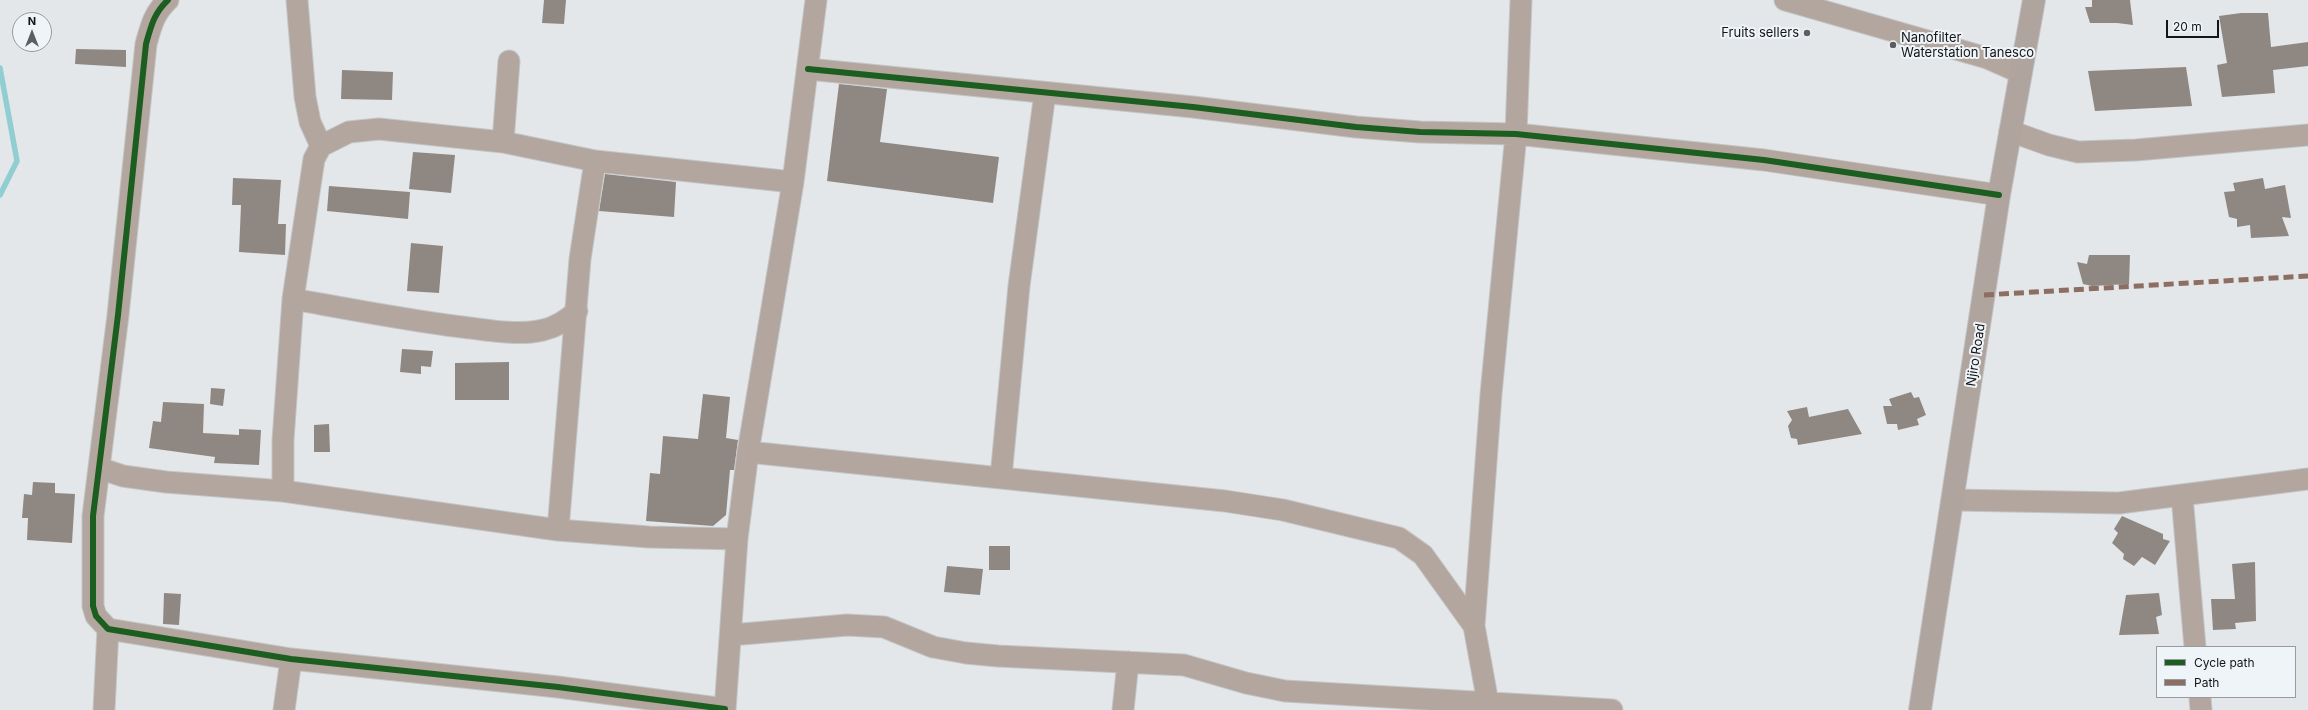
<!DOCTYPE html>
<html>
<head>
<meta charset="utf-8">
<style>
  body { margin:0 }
  #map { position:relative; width:2308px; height:710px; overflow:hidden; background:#e4e7ea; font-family:Inter,sans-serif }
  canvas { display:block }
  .legend { position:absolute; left:2156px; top:646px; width:140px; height:52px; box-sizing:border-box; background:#eff4f9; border:1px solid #979b9f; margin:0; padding:5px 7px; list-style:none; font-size:12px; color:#131517 }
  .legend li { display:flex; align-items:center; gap:8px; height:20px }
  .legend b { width:20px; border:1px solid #979b9f }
  .north { position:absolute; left:12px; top:12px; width:40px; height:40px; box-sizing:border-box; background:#eff4f9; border:1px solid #979b9f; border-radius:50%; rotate:0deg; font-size:11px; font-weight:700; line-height:16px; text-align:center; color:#131517 }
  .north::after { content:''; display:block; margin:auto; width:14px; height:18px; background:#5c5e61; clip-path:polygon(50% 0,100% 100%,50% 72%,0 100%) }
  .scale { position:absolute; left:2166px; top:20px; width:53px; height:18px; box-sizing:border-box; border:2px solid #131517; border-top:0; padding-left:5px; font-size:12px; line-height:14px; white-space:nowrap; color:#131517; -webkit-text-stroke:3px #eff4f9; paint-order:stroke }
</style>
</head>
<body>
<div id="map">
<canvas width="2308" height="710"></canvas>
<ul class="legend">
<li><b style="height:5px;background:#1b5e20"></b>Cycle path</li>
<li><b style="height:5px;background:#8d6e63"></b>Path</li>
</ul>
<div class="north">N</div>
<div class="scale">20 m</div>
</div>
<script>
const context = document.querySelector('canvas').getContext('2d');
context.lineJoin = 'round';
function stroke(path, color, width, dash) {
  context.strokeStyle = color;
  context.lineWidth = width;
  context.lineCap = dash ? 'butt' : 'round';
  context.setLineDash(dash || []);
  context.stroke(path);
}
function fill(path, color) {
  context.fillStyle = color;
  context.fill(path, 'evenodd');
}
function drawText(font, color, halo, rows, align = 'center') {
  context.font = font + ' Inter,sans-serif';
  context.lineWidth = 4;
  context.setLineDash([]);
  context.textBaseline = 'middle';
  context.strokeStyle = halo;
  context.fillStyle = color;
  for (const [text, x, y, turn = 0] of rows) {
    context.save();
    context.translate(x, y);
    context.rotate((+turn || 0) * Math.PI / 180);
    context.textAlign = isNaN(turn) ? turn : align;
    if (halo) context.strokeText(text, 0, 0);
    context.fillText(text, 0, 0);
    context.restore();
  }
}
const stream = new Path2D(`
  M0 68 17 161 0 195`);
const building = new Path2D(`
  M544 0H566L564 24 542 23Z
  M2092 0H2130L2133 25 2117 23H2090L2085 7H2092Z
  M2241 13H2268L2271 47 2308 42V66L2273 70 2275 93 2222 97 2217 65 2227 63 2219 16Z
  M76 49 126 50V67L75 64Z
  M2186 67 2192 106 2095 111 2088 71Z
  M342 70 393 72 392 100 341 99Z
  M839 84 887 89 880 142 999 157 993 203 827 181Z
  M413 152 455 155 451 193 409 189Z
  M605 174 676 182 674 217 599 211Z
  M233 178 281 180 278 224H286L285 255 239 252 241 205H232Z
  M2263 178 2265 189 2285 185 2291 218 2282 217 2289 236 2251 238 2250 225 2237 227V219L2229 217 2224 192 2235 191 2233 183Z
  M329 186 410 192 408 219 327 211Z
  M411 243 443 246 439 293 407 291Z
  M2089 255H2130L2129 284 2092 286 2083 284 2077 262 2087 264Z
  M402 349 433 351 431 367 421 366V374L400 372Z
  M509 362V400H455V363Z
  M211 388 225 389 223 406 210 404Z
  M1911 392 1914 398 1919 397 1926 415 1917 419 1919 425 1898 430 1897 424H1887L1883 406H1892L1889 399Z
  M703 394 730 397 726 438 738 440 734 470H730L726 515 713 526 646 521 650 473 660 474 663 436 698 439Z
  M163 402 204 404 203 433 239 435V429L261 430 259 465 214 463 215 457 149 448 153 421 161 422Z
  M1807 407 1809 417 1848 409 1862 434 1798 445 1797 439 1791 438 1788 426 1792 420 1787 411Z
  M329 424 330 452H314V425Z
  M33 482 55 483V493L75 494 72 543 27 540 28 518H22L24 494 32 495Z
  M2122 516 2163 534V539L2170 541 2155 565 2142 557 2134 566 2123 559 2124 554 2112 543 2118 533 2114 529Z
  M989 546H1010V570H989Z
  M2255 562 2256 621 2235 623 2236 629 2213 630 2211 599H2235L2232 564Z
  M947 566 983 569 980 595 944 592Z
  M164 593 181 594 179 625 163 624Z
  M2159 593 2162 615 2156 617 2159 634 2119 635 2126 595Z`);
const street = new Path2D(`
  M168 0C154 13 151 26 146 44L118 315 93 516V606L96 616 108 629 291 659 558 687 725 709
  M297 0 305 97 310 122 321 146
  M1785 0 1987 58 2021 73
  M808 69 1193 107 1356 127 1420 132 1516 134 1764 160 1999 195
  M2010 131 2049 145 2078 152 2136 150 2308 135
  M503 142 509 61
  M293 299C349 309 405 320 462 327 487 330 518 336 543 330 557 327 567 320 577 311
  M748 452 1225 501 1283 510 1399 538 1423 555 1474 626
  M99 468 123 476 166 482 283 491 558 530 649 537 737 539
  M1001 477 1019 286 1045 93
  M283 491V440L293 299 314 159 321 146 349 132 379 129 503 142 595 161 793 182
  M2182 496 2195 647
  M1954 500 2119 503 2308 479
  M558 530 580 259 595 161
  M731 635 847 625 884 627 933 647 966 653 998 656 1184 665 1246 683 1285 691 1612 710
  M2200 697 2201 710
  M1488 703 1474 626 1491 394 1516 134 1521 0
  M104 710 108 629
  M284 710 291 659
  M725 710 737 539 748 452 793 182 816 0
  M1123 710 1128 662`);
const secondary = new Path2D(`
  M1920 710 1999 195 2034 0`);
const quiet = new Path2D(`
  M1984 295 2308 276`);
const cycleway = new Path2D(`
  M168 0C154 13 151 26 146 44L118 315 93 516V606L96 616 108 629 291 659 558 687 725 709
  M808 69 1193 107 1356 127 1420 132 1516 134 1764 160 1999 195`);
const markers = [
  [1807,33,4,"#5c5e61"],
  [1893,45,4,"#5c5e61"]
];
const poiNames = [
  ["Fruits sellers",1799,33],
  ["Nanofilter",1901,38,"left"],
  ["Waterstation Tanesco",1901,53,"left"]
];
const streetNames = [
  ["Njiro Road",1976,355,-81]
];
stroke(stream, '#91ced2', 5.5);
fill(building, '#8f8882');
stroke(street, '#c3c5c7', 23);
stroke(secondary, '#c3c5c7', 24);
stroke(street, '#b3a69e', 21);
stroke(secondary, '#b0a49e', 22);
stroke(quiet, '#8d6e63', 5, [10, 5]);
stroke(cycleway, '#1b5e20', 6);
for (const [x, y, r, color] of markers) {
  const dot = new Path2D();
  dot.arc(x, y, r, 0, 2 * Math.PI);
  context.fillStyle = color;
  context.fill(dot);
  stroke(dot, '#eff4f9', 1.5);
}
drawText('13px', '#131517', '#eff4f9', poiNames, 'right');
drawText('13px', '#131517', '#eff4f9', streetNames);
</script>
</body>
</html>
